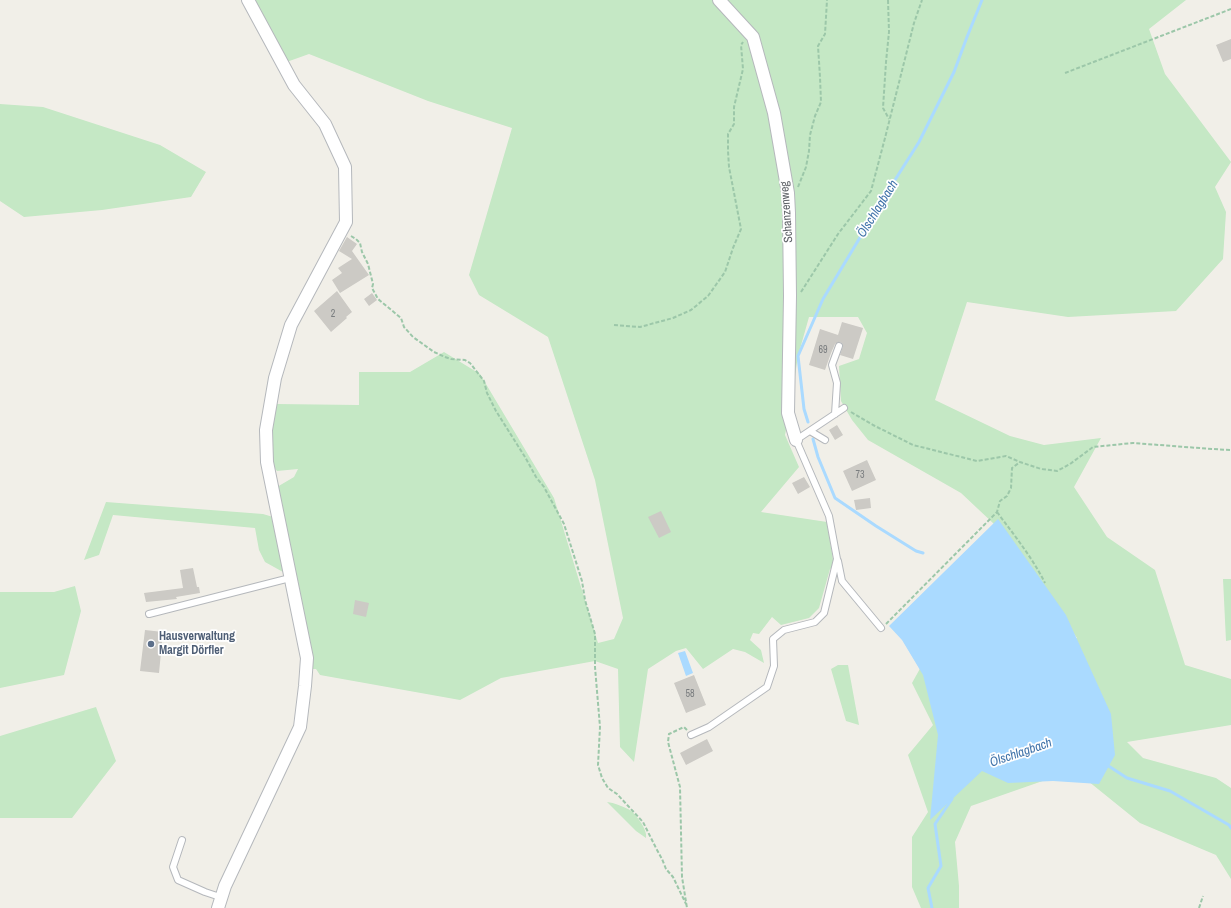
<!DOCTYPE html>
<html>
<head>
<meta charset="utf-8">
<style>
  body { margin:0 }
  canvas { display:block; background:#f1efe8 }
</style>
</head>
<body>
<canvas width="1231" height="908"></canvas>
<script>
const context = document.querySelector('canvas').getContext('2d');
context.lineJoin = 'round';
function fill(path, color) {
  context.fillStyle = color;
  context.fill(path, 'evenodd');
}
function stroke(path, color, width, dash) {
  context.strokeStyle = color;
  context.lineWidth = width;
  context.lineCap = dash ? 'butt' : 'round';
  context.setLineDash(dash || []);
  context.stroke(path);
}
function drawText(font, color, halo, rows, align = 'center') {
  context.font = font + ' "Archivo Narrow",sans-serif';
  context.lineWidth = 3.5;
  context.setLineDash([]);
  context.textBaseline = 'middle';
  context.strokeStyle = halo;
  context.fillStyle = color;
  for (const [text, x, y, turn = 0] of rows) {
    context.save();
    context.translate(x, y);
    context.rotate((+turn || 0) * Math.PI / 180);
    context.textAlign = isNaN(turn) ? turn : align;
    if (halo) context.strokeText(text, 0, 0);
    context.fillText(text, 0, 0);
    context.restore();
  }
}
const green = new Path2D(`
  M247 0H1186L1149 29 1165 74 1231 162 1215 187 1226 212 1223 259 1176 311 1068 317 967 302 935 400 1010 436 1044 445 1101 438 1074 487 1107 537 1155 570 1185 665 1231 679V725L1127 742 1143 758 1216 778 1231 788V879L1216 855 1140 823 1088 781 1054 777 971 806 955 842 959 886V908H921L912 887V837L928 812 908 755 933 725 912 683 922 665 1077 638 1011 540 961 493 868 440 852 420 841 401 839 366 859 359 867 333 858 317H809L798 356 789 415 785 435 799 467 761 512 827 522 834 566 830 569 819 608 809 618 781 625 772 617 759 634 753 633 750 640 761 650 764 663 745 652 733 649 703 669 686 648 676 651 648 669 634 762 620 747 618 669 595 661 501 678 460 700 320 675 316 669H312L298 592C299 584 299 577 293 572L277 487 294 477 298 469 277 471 271 463V432L276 404 359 405V372H410L444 352 480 374 554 498 598 643 614 639 623 618 595 480 548 337 479 295 469 275 512 128 428 101 309 54 281 64Z
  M0 104 43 107 160 145 206 172 191 197 102 210 24 217 0 201Z
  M106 502 263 514 273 517 283 572 265 562 259 550 255 528 113 515 99 555 84 560Z
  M1223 579H1231V640L1226 641Z
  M75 586 81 611 64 675 0 688V592H54Z
  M838 665H848L859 725 846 721 831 669Z
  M96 707 116 761 72 818H0V736Z
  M607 802C615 803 621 806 628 809 635 812 648 830 646 838L636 831Z`);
const water = new Path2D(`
  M998 519 1066 615 1111 714 1115 755 1099 784 1053 781 1008 783 982 771 930 820 938 735 923 675 902 640 889 626Z
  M685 651 693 673 686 676 678 653Z`);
const stream = new Path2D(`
  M808 422 804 409 798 356 823 299 888 191 919 142 954 72 967 37 982 0
  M813 439 818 457 835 498 876 526 916 551 923 553
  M1107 765 1127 778 1170 791 1229 825 1231 828
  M932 908 928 888 941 866 935 824 952 799`);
const building = new Path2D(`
  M1231 39V59L1223 62 1216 45Z
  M347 237 357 244 352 251 369 275 340 293 332 280 342 273 338 268 352 259 339 251Z
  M337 291 352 312 346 317 347 318 331 332 314 311Z
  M372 293 377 300 369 306 364 299Z
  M842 322 863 328 853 359 840 355 843 346 842 343 839 342 835 344 831 353 825 370 809 365 820 329 838 335Z
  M837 425 843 435 835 440 829 430Z
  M867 460 876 480 852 491 843 471Z
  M804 477 810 487 798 494 792 483Z
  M870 498 871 508 856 510 854 500Z
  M661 511 671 532 659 538 648 517Z
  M193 568 197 587H199L200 593 176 597 177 599 146 602 144 593 183 588 180 570Z
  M355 600 369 603 366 617 353 614Z
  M145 630 163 632 159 673 140 671Z
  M694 675 706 705 686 713 674 683Z
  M707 739 713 751 686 765 680 753Z`);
const path = new Path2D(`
  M888 0 889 32 886 62 883 108 889 119
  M1065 73 1231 9
  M798 187 806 167 809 151 810 135 815 116 821 102 820 77 818 46 825 34 827 0
  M351 236 356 239 360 243 362 252 368 264 373 284 372 288 378 299 401 318 404 327 413 337 434 352 445 357 451 359 465 360 470 363 484 381 487 393 496 411 525 457 536 477 544 487 564 524 582 581 585 600 595 634V667L600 727 598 765 602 778 608 788 617 794 643 822 656 848 662 859 666 869 673 877 686 904
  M801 292 838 234 871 191 885 138 914 23 922 0
  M614 325 640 327 673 318 691 310 708 296 725 272 733 248 741 229 729 167 728 151V134L734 124V107L743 69 741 45 743 42
  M851 412 873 425 913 445 977 461 1006 456 1020 462 1041 469 1057 471 1070 464 1093 447 1133 443 1212 449 1231 450
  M997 512C1014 535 1032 557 1045 583
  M886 624 997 512 1000 501 1007 496 1011 488 1012 468 1020 462
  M687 730 684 727 669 734 668 742 680 787 682 877 687 908
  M1199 908 1203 896`);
const lane = new Path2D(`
  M835 414 837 383 832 365 839 346
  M810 431 825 440
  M838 561 842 581 881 628
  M149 614 290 578
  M691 735 709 727 767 687 774 666 773 639 784 630 815 622 824 613 837 559 829 516 796 440 844 408
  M182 840 173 867 178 880 205 892 220 897`);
const street = new Path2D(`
  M719 0 753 37 774 113 788 193 789 213 790 296 788 413 796 440
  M218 908 225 886 300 727 305 686 307 658 267 462 266 430 275 378 291 325 346 222 345 167 325 124 294 85 248 0`);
const markers = [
  [151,644,4,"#5c6f8a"]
];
const numberNames = [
  ["2",333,314],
  ["69",823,350],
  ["73",860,475],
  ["58",690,694]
];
const streetNames = [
  ["Schanzenweg",787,212,-94]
];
const serviceNames = [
  ["Hausverwaltung",159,637],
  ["Margit Dörfler",159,651]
];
const waterNames = [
  ["Ölschlagbach",878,209,-58],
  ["Ölschlagbach",1021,753,-19]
];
fill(green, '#c5e8c5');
fill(water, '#aadaff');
stroke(stream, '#aadaff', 3);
fill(building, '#cccac5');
stroke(lane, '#b5b8bc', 8);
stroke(street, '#b5b8bc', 14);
stroke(path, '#9cc7a9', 2, [4, 2]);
stroke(lane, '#fff', 6);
stroke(street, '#fff', 12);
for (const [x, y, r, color] of markers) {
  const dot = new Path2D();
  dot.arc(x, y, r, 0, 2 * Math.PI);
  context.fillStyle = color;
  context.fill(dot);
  stroke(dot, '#fff', 1.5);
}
drawText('10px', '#7a7d7f', null, numberNames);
drawText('12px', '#5f6368', '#fff', streetNames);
drawText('bold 12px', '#4e5e75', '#fff', serviceNames, 'left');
drawText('italic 13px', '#4174aa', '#fff', waterNames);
</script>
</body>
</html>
